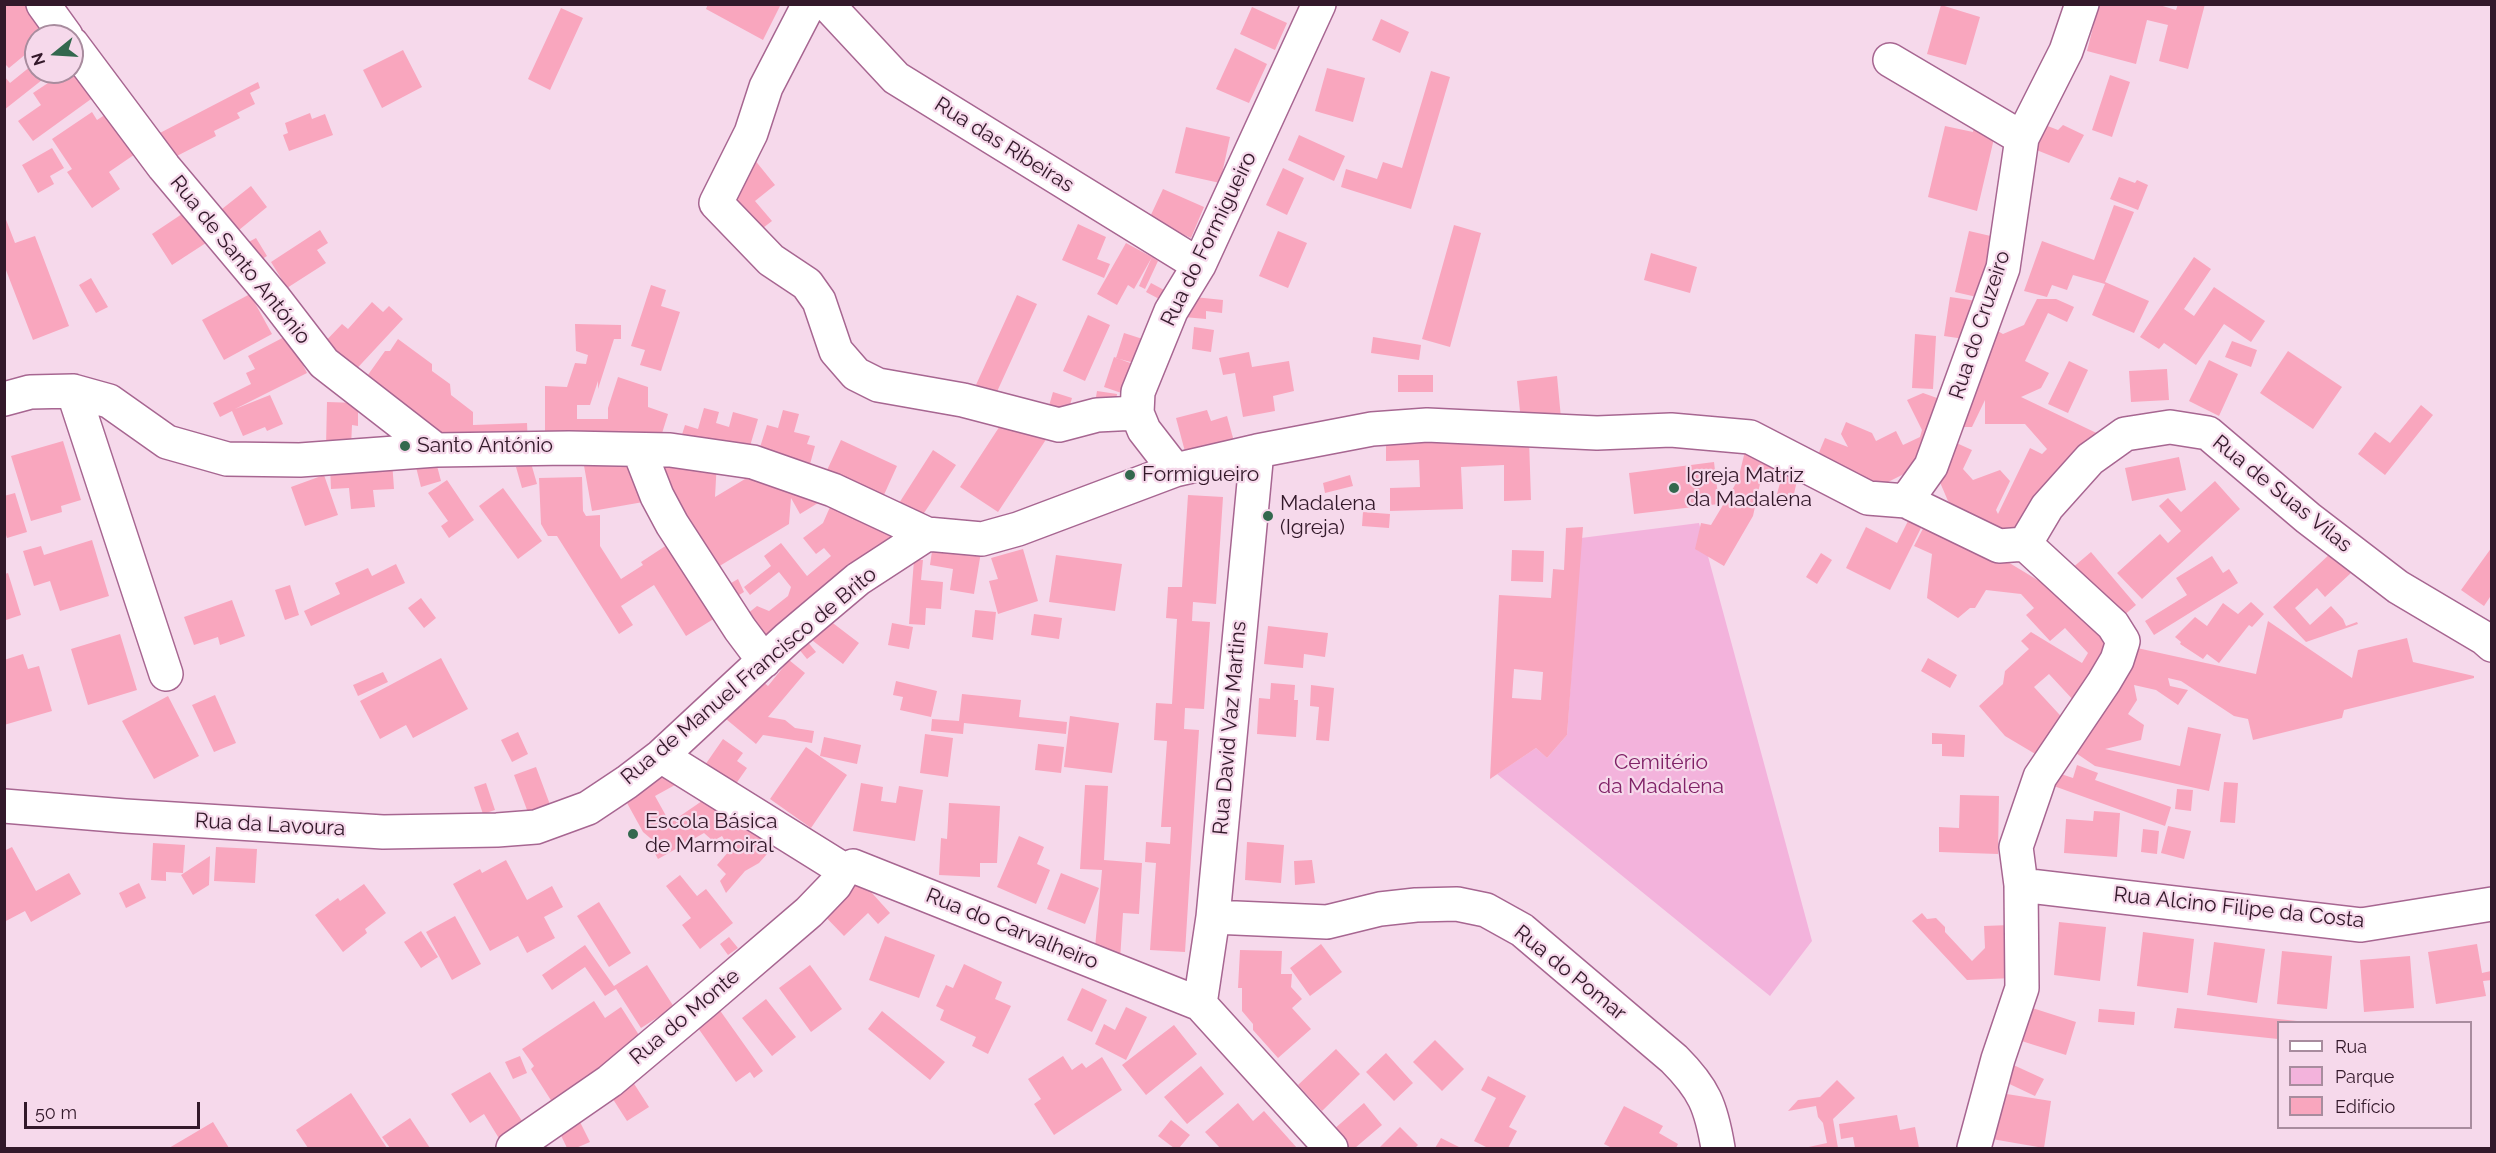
<!DOCTYPE html>
<html>
<head>
<meta charset="utf-8">
<style>
  body { margin:0 }
  #map { position:relative; width:2496px; height:1153px; overflow:hidden; background:#f6d9eb; font-family:Raleway,sans-serif }
  canvas { display:block }
  .frame { position:absolute; inset:0; border:6px solid #33192a; pointer-events:none }
  .legend { position:absolute; left:2277px; top:1021px; width:195px; height:108px; box-sizing:border-box; background:#f6d9eb; border:2px solid #a88c9e; margin:0; padding:8px 10px; list-style:none; font-size:18px; color:#33192a }
  .legend li { display:flex; align-items:center; gap:12px; height:30px }
  .legend b { width:30px; border:2px solid #a88c9e }
  .north { position:absolute; left:24px; top:24px; width:60px; height:60px; box-sizing:border-box; background:#f6d9eb; border:2px solid #a88c9e; border-radius:50%; rotate:252deg; font-size:16px; font-weight:700; line-height:24px; text-align:center; color:#33192a }
  .north::after { content:''; display:block; margin:auto; width:21px; height:27px; background:#33684e; clip-path:polygon(50% 0,100% 100%,50% 72%,0 100%) }
  .scale { position:absolute; left:24px; top:1102px; width:176px; height:27px; box-sizing:border-box; border:3px solid #33192a; border-top:0; padding-left:8px; font-size:18px; line-height:21px; white-space:nowrap; color:#33192a; -webkit-text-stroke:4px #f6d9eb; paint-order:stroke }
</style>
</head>
<body>
<div id="map">
<canvas width="2496" height="1153"></canvas>
<div class="frame"></div>
<ul class="legend">
<li><b style="height:8px;background:#fff"></b>Rua</li>
<li><b style="height:16px;background:#f3b3dc"></b>Parque</li>
<li><b style="height:16px;background:#f9a6be"></b>Edifício</li>
</ul>
<div class="north">N</div>
<div class="scale">50 m</div>
</div>
<script>
const context = document.querySelector('canvas').getContext('2d');
context.lineJoin = 'round';
function fill(path, color) {
  context.fillStyle = color;
  context.fill(path, 'evenodd');
}
function stroke(path, color, width, dash) {
  context.strokeStyle = color;
  context.lineWidth = width;
  context.lineCap = dash ? 'butt' : 'round';
  context.setLineDash(dash || []);
  context.stroke(path);
}
function drawText(font, color, halo, rows, align = 'center') {
  context.font = font + ' Raleway,sans-serif';
  context.lineWidth = 4.5;
  context.setLineDash([]);
  context.textBaseline = 'middle';
  context.strokeStyle = halo;
  context.fillStyle = color;
  for (const [text, x, y, turn = 0] of rows) {
    context.save();
    context.translate(x, y);
    context.rotate((+turn || 0) * Math.PI / 180);
    context.textAlign = isNaN(turn) ? turn : align;
    if (halo) context.strokeText(text, 0, 0);
    context.fillText(text, 0, 0);
    context.restore();
  }
}
const green = new Path2D(`
  M1699 523 1812 941 1770 996 1497 774 1536 748 1547 758 1567 735 1581 538Z`);
const building = new Path2D(`
  M4 4H28L53 36H36V54L32 49 9 68 4 63Z
  M708 4H781L763 40 706 9Z
  M2099 4H2156L2176 10 2178 4H2205L2188 69 2159 61 2168 25 2147 20 2136 64 2087 51Z
  M1941 5 1980 17 1966 65 1927 54Z
  M1252 7 1287 23 1275 50 1240 34Z
  M561 8 583 18 550 90 528 79Z
  M1381 19 1409 32 1400 53 1372 40Z
  M1235 48 1267 64 1249 103 1216 89Z
  M403 50 422 87 382 108 363 70Z
  M72 57 98 94 33 141 18 121 41 105 33 93 48 83 40 72H72Z
  M31 66 42 80 4 110V76L10 83Z
  M1327 68 1365 78 1353 122 1315 111Z
  M1431 71 1450 77 1411 209 1341 187 1346 169 1377 179 1383 162 1402 168Z
  M2110 75 2130 82 2112 137 2092 130Z
  M258 82 260 88 250 93 255 104 237 113 240 118 214 131 216 136 169 160 156 135Z
  M114 109 141 150 109 172 120 189 92 208 67 172 72 169 52 139 92 112 97 120Z
  M310 113 312 119 325 114 333 135 289 151 283 135 288 133 285 123Z
  M2040 123 2058 130 2063 125 2084 135 2069 163 2029 147Z
  M1974 125 1996 130 1977 211 1928 197 1945 126 1973 132Z
  M1186 127 1230 137 1220 183 1175 173Z
  M1299 135 1345 156 1334 181 1288 160Z
  M52 148 64 168 50 176 54 184 38 193 22 165Z
  M754 159 775 185 755 201 772 221 750 238 713 192Z
  M1283 168 1304 178 1287 215 1266 205Z
  M2119 177 2135 183 2137 180 2148 185 2138 210 2110 199Z
  M251 186 267 207 239 230 222 209Z
  M1163 189 1204 207 1191 238 1149 219Z
  M2114 205 2134 212 2105 282 2149 301 2134 333 2092 315 2105 284 2073 275 2067 290 2052 285 2047 297 2024 291 2042 241 2094 260Z
  M191 208 212 239 172 265 152 234Z
  M5 217 15 243 35 236 69 326 33 340 4 265Z
  M1078 224 1106 237 1097 259 1110 264 1104 278 1062 260Z
  M1454 225 1481 233 1450 347 1422 339Z
  M320 230 328 243 317 250 326 263 287 288 271 262Z
  M1278 231 1307 243 1288 288 1259 276Z
  M1969 231 1995 237 1981 298 1955 292Z
  M256 238 267 256 254 264 243 245Z
  M1126 243 1152 257 1134 289 1128 285 1117 305 1097 294Z
  M1651 253 1697 267 1690 293 1644 280Z
  M1152 257 1158 261 1145 289 1139 286Z
  M2194 257 2211 269 2184 309 2194 316 2214 287 2265 321 2251 342 2224 324 2196 365 2164 343 2159 349 2140 337Z
  M91 278 108 307 96 313 79 285Z
  M1151 283 1166 291 1161 300 1146 292Z
  M651 285 666 290 661 306 680 312 661 371 640 365 645 350 631 346Z
  M250 294 272 334 224 360 202 320Z
  M1017 295 1037 304 990 407 970 398Z
  M1175 295 1223 300 1222 313 1206 311V319L1173 316Z
  M1950 297 1977 301 1971 340 1944 336Z
  M2037 299H2056L2074 307 2067 322 2048 313 2025 361 2049 373 2041 388 2021 397 2107 438 2000 543 1948 501 1936 473 1952 441 1972 450 1963 469 1973 480 2000 470 2010 481 1996 510 1998 514 2030 448 2042 454 2047 449 2025 424H1985V400L1972 427H1947L1994 329 2003 334 2024 325Z
  M372 302 383 312 389 306 403 319 349 377 319 348 342 324 348 329Z
  M1088 315 1110 325 1085 381 1063 371Z
  M575 324 621 325V339H614L598 389V381L590 405H577V419H608V408L618 377 648 387V407L668 414 659 443 545 442V386L567 387 575 363 586 364 588 355 576 351Z
  M1194 327 1214 330 1211 352 1192 349Z
  M1124 333 1152 342 1145 366 1116 358Z
  M1915 334 1936 336 1933 389 1912 388Z
  M288 335 307 373 235 409 270 395 283 424 267 431 265 427 243 436 232 411 220 417 213 403 251 384 246 373 255 369 248 356Z
  M1373 337 1421 345 1419 360 1371 353Z
  M398 339 432 364V371L450 384 451 395 473 412V425L527 423 528 445 464 447 443 432H424L360 386 385 351H390Z
  M2232 341 2257 350 2251 367 2225 357Z
  M2288 351 2342 387 2313 429 2260 393Z
  M1249 352 1252 367 1289 361 1294 391 1273 396 1275 411 1243 417 1235 373 1223 375 1219 358Z
  M1114 357 1144 368 1133 397 1104 387Z
  M2209 360 2238 374 2219 416 2189 401Z
  M2069 361 2088 370 2068 413 2048 404Z
  M2167 369 2169 400 2131 402 2129 371Z
  M1398 375H1433V392H1398Z
  M1557 376 1561 418 1521 422 1517 381Z
  M1097 391 1117 394 1115 412 1094 409Z
  M1053 392 1072 398 1065 422 1046 416Z
  M1923 393 1937 398 1941 407 1930 461 1870 491 1813 467 1825 438 1848 447 1841 434 1846 422 1872 433 1876 441 1896 431 1903 445 1920 437 1922 430 1907 400Z
  M327 402 358 403V426L352 425 351 447 326 446Z
  M2421 405 2433 415 2385 475 2358 454 2375 432 2390 443Z
  M704 408 719 412 716 423 729 427 733 412 758 419 745 463 679 444 685 425 698 429Z
  M1011 409 1049 435 998 512 960 487Z
  M783 410 799 414 794 432 810 436 807 444 815 446 807 475 756 460 767 425 778 428Z
  M1207 410 1211 421 1227 416 1235 445 1187 459 1176 418Z
  M1529 439 1531 500 1504 501V465L1461 467 1463 509 1390 511V488L1420 487 1419 460 1386 461V443Z
  M841 440 897 466 878 508 822 481Z
  M63 441 81 500 61 506 62 512 31 521 11 456Z
  M933 450 956 465 916 525 894 511Z
  M1745 451 1799 472 1793 498 1777 494 1780 483 1761 479 1753 516 1724 566 1695 549 1701 523 1711 525 1738 480Z
  M632 452 649 501 592 511 583 460Z
  M638 457 717 461 715 497 745 479 819 482 818 503 800 514 791 498 789 524 708 573Z
  M2179 457 2186 490 2132 501 2125 468Z
  M392 461 394 489 373 490 375 507 351 509 349 488 331 489 330 465Z
  M436 462 441 481 421 487 416 467Z
  M1714 462 1719 504 1634 514 1629 473Z
  M531 463 537 484 522 488 516 467Z
  M324 475 338 515 305 526 291 487Z
  M1350 475 1353 486 1325 493 1323 483Z
  M582 477 583 511 586 516 600 515V546L621 579 643 565 641 562 673 541 720 615 686 636 654 585 621 606 633 625 619 634 557 536H548L541 524 539 478Z
  M447 480 474 520 449 538 441 526 448 521 428 493Z
  M2215 481 2240 509 2142 599 2117 573 2160 534 2168 543 2181 531 2159 506 2168 498 2181 512Z
  M503 488 542 541 518 559 479 506Z
  M15 493 27 532 7 538 4 529V496Z
  M1188 495 1223 497 1216 604 1193 602 1192 621 1210 622 1204 709 1185 708 1184 729 1199 730 1185 952 1150 950 1156 863 1145 862 1146 842 1170 844 1171 827H1161L1167 741 1154 740 1156 703 1172 704 1177 619 1166 618 1168 587H1182Z
  M834 498 901 527 893 545 759 650 737 622 757 606 769 611 788 596 791 587 779 572 750 595 744 587 771 566 764 556 781 543 807 576 831 556 824 548 816 554 803 538 823 523Z
  M1363 512 1390 514 1389 528 1362 526Z
  M1930 515 2074 602 2106 639 2101 680 2076 703 2049 674 2034 687 2070 726 2037 755 2005 736 1979 706 2003 684 2005 671 2029 649 2021 641 2031 632 2082 663 2088 653 2065 628 2050 641 2026 615 2034 608 2021 594 1986 590 1975 608H1970L1958 618 1927 598 1932 554 1914 546Z
  M1908 521 1921 528 1890 590 1846 568 1866 527 1897 543Z
  M1583 527 1567 735 1547 758 1536 748 1490 779 1499 595 1551 598 1553 569 1564 570 1566 528ZM1514 669 1543 672 1541 700 1512 698Z
  M92 540 109 596 60 611 50 581 34 586 23 551 41 546 44 555Z
  M933 544 981 552 974 594 950 590 953 569 930 565Z
  M2492 547V594L2484 606 2461 590Z
  M1023 549 1038 601 998 614 989 581 998 579 991 558Z
  M1512 550 1544 551 1543 582 1511 581Z
  M2091 552 2136 605 2116 622 2071 569Z
  M2332 552 2351 573 2325 597 2317 588 2295 608 2310 625 2331 606 2343 619 2346 626 2357 622 2358 624 2306 642 2273 607Z
  M1821 553 1832 560 1817 584 1806 577Z
  M1056 555 1122 564 1115 611 1049 602Z
  M2212 556 2223 573 2229 569 2238 583 2154 635 2145 621 2187 595 2176 578Z
  M914 560H923L921 580 943 582 941 609 926 608 925 625 909 624Z
  M396 564 405 583 311 626 304 611 340 594 335 583 368 568 372 576Z
  M8 573 21 615 6 620 5 574Z
  M738 579 744 592 726 603 719 590Z
  M290 585 299 615 285 620 275 590Z
  M421 598 436 618 424 628 408 608Z
  M232 600 245 636 220 645 218 637 194 645 184 617Z
  M2251 602 2264 614 2252 627 2249 625 2219 663 2207 654 2203 659 2180 644 2181 642 2175 637 2195 617 2207 626 2223 603 2238 614Z
  M975 610 996 612 993 640 972 637Z
  M821 614 859 643 843 664 804 634Z
  M1034 614 1062 618 1059 639 1031 635Z
  M2268 621 2352 678 2358 650 2407 638 2413 662 2474 676V678L2344 710 2342 718 2253 740 2248 719 2234 716 2181 681 2168 678 2170 686 2188 690 2178 705 2156 690 2134 685 2137 700 2128 714 2144 725 2141 740 2105 749 2180 766 2188 727 2221 734 2209 791 2095 766 2070 749 2137 648 2256 674Z
  M892 623 913 627 909 649 888 645Z
  M1268 626 1328 633 1325 657 1304 654 1303 668 1264 664Z
  M120 634 137 690 88 705 71 649Z
  M802 635 816 652 807 659 793 642Z
  M23 654 28 669 39 666 52 711 4 725V660Z
  M441 658 468 709 413 738 406 725 380 739 360 701Z
  M1928 658 1957 675 1950 688 1921 671Z
  M789 660 805 673 768 717 785 720 795 728 814 731 812 743 763 735 756 744 720 714 754 674 768 686Z
  M383 672 388 682 358 696 353 685Z
  M896 681 937 691 931 717 900 710 903 697 893 695Z
  M1271 683 1295 685 1294 700H1298L1296 737 1257 734 1259 698 1270 699Z
  M1311 685 1334 688 1329 741 1316 740 1319 707 1310 706Z
  M962 694 1021 700 1019 717 1067 722 1066 734 964 723 963 734 931 731 932 719 959 721Z
  M215 695 236 743 214 752 192 705Z
  M168 696 199 756 154 779 122 721Z
  M1070 716 1119 723 1112 773 1064 767Z
  M518 732 528 754 512 762 501 740Z
  M1932 733 1965 735 1964 757 1942 756V744H1932Z
  M925 734 953 738 948 777 920 773Z
  M824 737 861 745 857 764 820 756Z
  M723 739 743 753 737 761 747 768 733 788 696 778Z
  M1038 744 1064 747 1061 773 1035 770Z
  M806 747 847 775 811 828 770 799Z
  M669 764 684 780 655 796 670 823 715 792 775 845 759 863 745 871 726 893 720 881 726 874 717 865 730 850 722 836 713 841 704 833 658 859 652 848 656 843 643 832 621 792Z
  M2077 765 2098 773 2095 780 2171 807 2165 826 2051 785 2055 772 2073 778Z
  M536 767 552 810 530 818 514 775Z
  M2224 782 2238 783 2235 823 2220 822Z
  M486 783 495 810 483 814 474 787Z
  M861 783 883 787 881 801 896 803 899 786 923 790 915 841 853 831Z
  M1085 785 1108 786 1104 860 1142 863 1139 914 1123 913 1120 960 1094 959 1102 870 1080 869Z
  M2177 789 2193 790 2191 811 2175 809Z
  M1960 795 1999 796 1998 854 1939 852V827L1959 828Z
  M949 803 1000 806 997 863H980V877L939 875 941 838 947 839Z
  M2094 811 2120 813 2117 857 2064 853 2066 819 2093 821Z
  M2168 826 2191 831 2184 859 2161 853Z
  M2143 829 2159 831 2157 854 2141 852Z
  M1019 836 1044 847 1037 864 1050 870 1036 904 997 887Z
  M1247 842 1284 845 1281 883 1245 880Z
  M153 843 185 845 183 873 166 872V881L151 880Z
  M12 847 36 891 69 873 81 894 31 922 25 911 4 922V851Z
  M216 847 257 849 255 883 214 881Z
  M210 856 209 885 193 895 181 875Z
  M506 860 527 900 552 886 563 907 544 917 555 938 527 953 518 936 490 951 453 884 480 869 482 873Z
  M1312 860 1315 883 1295 885 1294 861Z
  M854 873 890 913 878 924 868 913 844 936 817 908Z
  M1061 873 1099 888 1085 924 1047 909Z
  M680 875 697 896 706 889 733 923 700 949 682 925 691 918 666 886Z
  M139 883 146 898 126 908 119 893Z
  M364 884 386 913 365 929 367 933 343 952 315 915 338 898 340 901Z
  M599 902 631 953 609 967 577 916Z
  M1922 913 1927 919 1936 918 1945 927V932L1972 961 1985 948 1984 926 2010 925 2013 978 1967 980 1912 921Z
  M455 916 481 964 452 980 426 932Z
  M2059 922 2106 927 2100 981 2054 975Z
  M421 931 438 957 421 968 404 942Z
  M2143 932 2194 939 2188 993 2137 986Z
  M885 936 935 955 919 998 869 980Z
  M729 937 738 948 728 955 720 944Z
  M2214 942 2265 949 2257 1003 2207 995Z
  M1321 944 1342 972 1310 996 1290 968Z
  M2477 944 2482 973 2491 971 2492 980 2483 981 2486 996 2436 1004 2428 952Z
  M585 945 614 986 647 965 674 1007 641 1028 616 989 605 996 585 967 552 990 542 975Z
  M1240 950 1282 951 1281 974H1292L1291 987 1302 999 1292 1008 1311 1029 1278 1058 1253 1030V1024L1242 1011V988H1238Z
  M2282 951 2332 956 2327 1009 2277 1004Z
  M2410 956 2414 1008 2364 1012 2360 960Z
  M964 964 1002 982 995 999 1011 1006 988 1054 972 1046 976 1037 940 1020 944 1010 936 1006 946 985 953 988Z
  M810 965 842 1009 811 1032 779 988Z
  M1082 988 1107 1000 1092 1032 1067 1020Z
  M766 999 796 1037 772 1056 742 1018Z
  M594 1001 605 1018 621 1007 646 1046 554 1105 531 1069 534 1066 522 1049Z
  M714 1002 763 1071 754 1078 750 1072 736 1082 691 1018Z
  M2023 1005 2076 1022 2066 1055 2012 1038Z
  M1126 1007 1147 1017 1126 1060 1095 1044 1104 1024 1115 1030Z
  M2177 1008 2297 1021V1022H2278V1039L2174 1028Z
  M2099 1009 2135 1012 2134 1025 2098 1022Z
  M882 1011 945 1062 930 1080 868 1029Z
  M1174 1025 1197 1054 1146 1095 1122 1065Z
  M1435 1040 1464 1069 1442 1091 1413 1062Z
  M1336 1049 1360 1074 1322 1111 1298 1085Z
  M1386 1053 1413 1083 1394 1101 1366 1072Z
  M520 1056 527 1073 513 1079 505 1062Z
  M1063 1056 1072 1070 1082 1063 1086 1068 1102 1057 1122 1090 1054 1135 1034 1104 1041 1099 1028 1079Z
  M2009 1063 2044 1079 2035 1096 2001 1080Z
  M1201 1066 1224 1094 1187 1124 1164 1097Z
  M490 1072 524 1124 500 1140 484 1114 470 1123 451 1094Z
  M1488 1076 1526 1096 1509 1127 1517 1131 1508 1148H1488L1474 1141 1496 1098 1481 1090Z
  M631 1079 649 1107 627 1121 609 1093Z
  M1837 1080 1855 1098 1833 1119 1838 1148H1804L1827 1143 1823 1123 1818 1117 1816 1106 1788 1111 1798 1100 1820 1097Z
  M1994 1092 2051 1101 2044 1148 1986 1138Z
  M351 1093 387 1148H308L296 1130Z
  M1238 1103 1253 1121 1264 1111 1297 1148H1220L1205 1132Z
  M1364 1103 1382 1125 1355 1148H1349L1333 1130Z
  M1624 1106 1663 1126 1659 1133 1678 1144 1676 1148H1612L1604 1144Z
  M1897 1115 1900 1130 1915 1127 1919 1148H1855L1853 1137 1841 1139 1839 1124Z
  M577 1116 590 1142 576 1148H567L556 1125Z
  M410 1118 430 1148H390L382 1137Z
  M1171 1120 1190 1135 1179 1148H1174L1158 1136Z
  M213 1122 229 1148H169Z
  M1400 1127 1418 1145 1415 1148H1379Z
  M1441 1138 1461 1148H1435Z`);
const minor = new Path2D(`
  M43 4 66 36
  M809 4 766 87 751 133 716 203 771 260 807 284 819 301 836 351 856 374 878 385 963 400 1059 425 1097 415 1137 413
  M827 4 896 78 1199 265
  M72 44 164 167 274 298 324 363 436 450
  M1890 60 2022 138
  M73 391 166 674
  M4 399 30 392 73 391 109 401 167 442 227 459 300 460 436 450 569 448 670 450 753 462 833 490 927 534 982 539 1018 529 1175 470 1257 451 1372 429 1427 425 1597 433 1671 430 1750 437 1868 498 1906 501 1999 546 2025 544 2113 625 2123 641 2117 660 2104 682 2040 777 2016 847 2021 885 2022 988 1998 1059 1974 1148
  M639 450 657 496 672 524 740 629 764 661
  M1175 470 1144 430 1137 413 1138 392 1171 311 1199 265 1319 4
  M1906 501 1931 466 2003 268 2022 138 2066 51 2082 4
  M2025 544 2047 507 2090 459 2125 434 2170 427 2208 433 2308 518 2398 587 2484 638 2492 645
  M661 756 844 870
  M4 806 125 816 383 832 497 830 536 827 588 808 627 782 661 756 788 638 858 579 927 534
  M844 870 853 866 1200 1004 1331 1148
  M2021 885 2361 925 2492 904
  M1213 917 1327 922 1380 909 1416 905 1457 904 1486 910 1522 930 1674 1059C1704 1089 1711 1106 1718 1148
  M1200 1004 1213 917 1257 451
  M513 1148 610 1081 704 1002 809 912 835 885 844 870`);
const markers = [
  [405,446,6,"#33684e"],
  [1130,475,6,"#33684e"],
  [1674,488,6,"#33684e"],
  [1268,516,6,"#33684e"],
  [633,834,6,"#33684e"]
];
const streetNames = [
  ["Rua das Ribeiras",1004,145,32],
  ["Rua do Formigueiro",1209,239,-64],
  ["Rua de Santo António",240,260,51],
  ["Rua do Cruzeiro",1980,325,-72],
  ["Rua de Suas Vílas",2282,494,39],
  ["Rua de Manuel Francisco de Brito",749,676,-40],
  ["Rua David Vaz Martins",1230,728,-85],
  ["Rua da Lavoura",270,825,3],
  ["Rua Alcino Filipe da Costa",2239,908,6],
  ["Rua do Carvalheiro",1012,929,22],
  ["Rua do Pomar",1570,973,39],
  ["Rua do Monte",685,1017,-40]
];
const poiNames = [
  ["Santo António",417,446],
  ["Formigueiro",1142,475],
  ["Igreja Matriz",1686,476],
  ["da Madalena",1686,500],
  ["Madalena",1280,504],
  ["(Igreja)",1280,528],
  ["Escola Básica",645,822],
  ["de Marmoiral",645,846]
];
const parkNames = [
  ["Cemitério",1661,763],
  ["da Madalena",1661,787]
];
fill(green, '#f3b3dc');
fill(building, '#f9a6be');
stroke(minor, '#a76691', 36);
stroke(minor, '#fff', 33);
for (const [x, y, r, color] of markers) {
  const dot = new Path2D();
  dot.arc(x, y, r, 0, 2 * Math.PI);
  context.fillStyle = color;
  context.fill(dot);
  stroke(dot, '#f6d9eb', 2);
}
drawText('21px', '#33192a', '#f6d9eb', streetNames);
drawText('21px', '#33192a', '#f6d9eb', poiNames, 'left');
drawText('21px', '#802267', '#f6d9eb', parkNames);
</script>
</body>
</html>
